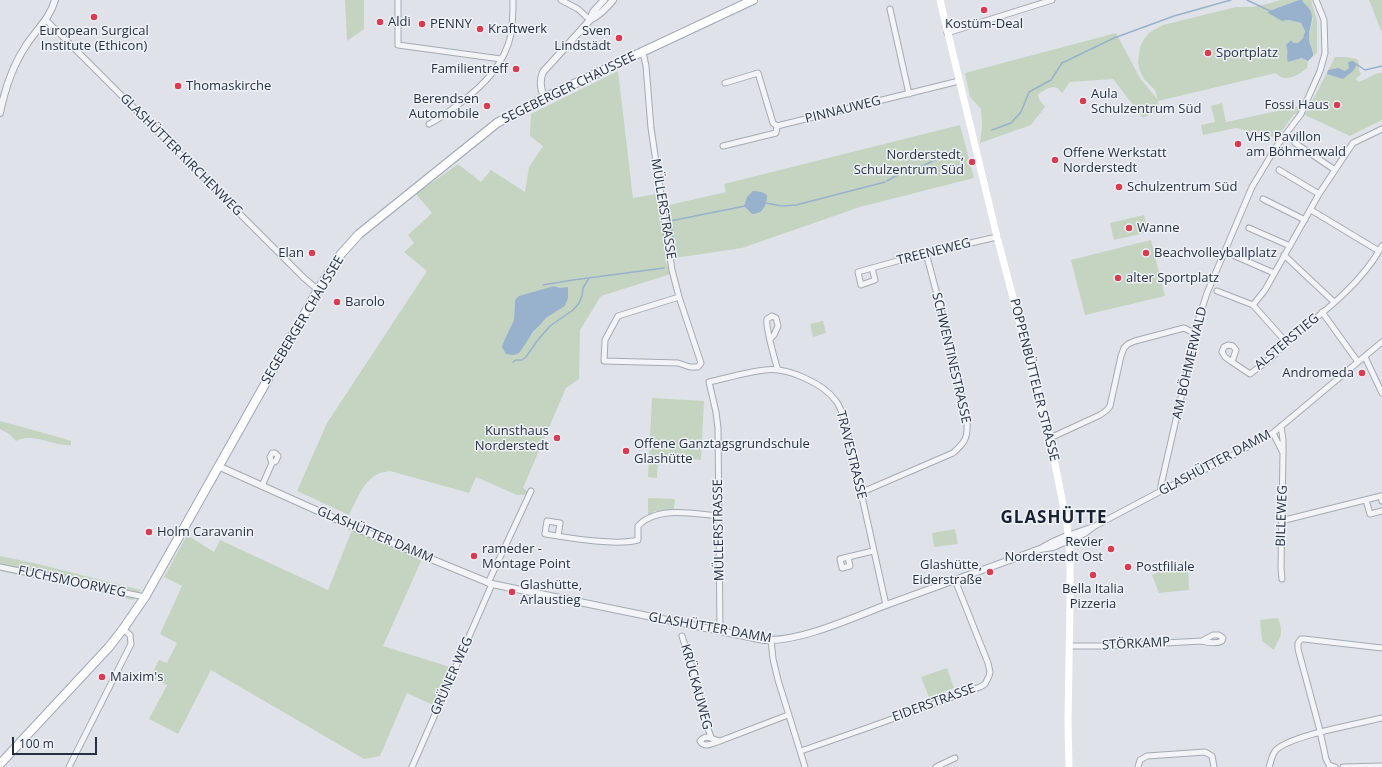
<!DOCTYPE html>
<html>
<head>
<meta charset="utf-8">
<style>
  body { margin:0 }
  #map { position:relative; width:1382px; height:767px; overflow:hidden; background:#dfe3e9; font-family:"Open Sans",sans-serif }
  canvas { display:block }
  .scale { position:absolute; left:12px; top:737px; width:85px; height:18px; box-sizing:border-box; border:2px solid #273042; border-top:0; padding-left:5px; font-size:12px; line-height:14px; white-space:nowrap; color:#273042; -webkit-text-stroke:3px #eff2f7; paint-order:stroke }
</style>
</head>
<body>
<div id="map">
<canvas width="1382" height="767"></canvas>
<div class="scale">100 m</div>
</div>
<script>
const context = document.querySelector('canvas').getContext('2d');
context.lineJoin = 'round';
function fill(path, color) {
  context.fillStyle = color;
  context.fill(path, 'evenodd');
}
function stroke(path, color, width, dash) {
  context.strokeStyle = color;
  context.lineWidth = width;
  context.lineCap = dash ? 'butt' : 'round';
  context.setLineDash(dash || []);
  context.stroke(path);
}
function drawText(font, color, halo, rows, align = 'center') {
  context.font = font + ' "Open Sans",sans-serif';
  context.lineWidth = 3;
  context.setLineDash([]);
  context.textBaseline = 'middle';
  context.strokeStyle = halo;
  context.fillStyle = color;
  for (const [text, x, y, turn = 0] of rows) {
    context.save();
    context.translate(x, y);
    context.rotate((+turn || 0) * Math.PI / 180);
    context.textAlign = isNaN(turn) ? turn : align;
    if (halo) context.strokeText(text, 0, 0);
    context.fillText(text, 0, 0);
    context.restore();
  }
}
const green = new Path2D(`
  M345 0H364V29L347 41Z
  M1280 0H1299L1269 11 1282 21 1289 20 1301 23 1305 31 1303 38 1298 43H1293L1288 48V62L1302 58 1308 61 1307 68C1299 75 1284 84 1276 73L1158 101 1159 110 1143 118 1113 79 1070 82 1062 93C1060 91 1059 89 1057 88 1052 85 1041 91 1038 95L1039 99 1045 107 1031 125 980 143 982 126 981 109 970 97 965 73 1116 33 1140 78 1158 100 1155 90 1144 79 1140 71 1138 62 1140 47 1144 39 1150 32 1163 25 1236 7H1251L1267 4Z
  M1302 0H1311L1317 21V53L1313 56V51L1308 39 1313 19Z
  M1369 0H1382V33Z
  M1335 57H1346L1357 59 1359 63V70L1361 74 1356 79 1359 82 1378 73H1382V120L1350 136 1305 115Z
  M618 71 633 198 656 194 662 226 671 225 669 205 726 192 724 184 960 125 974 178 860 207 742 248 675 258 665 260 671 274 601 296 580 330 579 379 566 388 523 488 534 494 517 495 476 477 469 493 390 471C387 472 383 472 380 473 364 479 356 501 349 515L297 491 327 423 427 271 404 252 414 243 408 235 432 213 416 194 458 164 481 182 491 170 525 192 529 167 543 146 530 136 531 114ZM554 286 560 288 565 306 546 318 528 339 503 343 514 320 515 300Z
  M1302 102 1301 114H1294L1277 138 1236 128 1203 135 1201 125 1215 122 1211 106 1222 103 1226 122 1296 107Z
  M1144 215 1148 232 1114 240 1110 223Z
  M1151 240 1165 296 1085 315 1071 260Z
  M823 321 826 333 813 337 810 324Z
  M652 398 704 401 701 460 658 457 657 478 648 477Z
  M0 421 62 438 71 441V445C54 447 33 432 16 441L9 434 0 429Z
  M648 498 675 499 674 509 655 511 648 515Z
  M955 529 958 544 934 547 932 533Z
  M352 530 422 559 383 646 453 668 435 706 407 693 380 756 364 759 211 670 178 734 149 719 167 685 150 677 159 660 167 663 177 643 160 634 182 586 164 577 187 535 214 552 220 540 328 590Z
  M0 556 38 564 141 590 133 600 92 590 0 571Z
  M1188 560 1189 590 1159 593 1152 575Z
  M1278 618C1284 634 1281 635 1274 650L1262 641 1260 620Z
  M947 668 954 688 929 697 921 677Z`);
const water = new Path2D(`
  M1299 0H1302C1304 4 1308 6 1310 10 1315 19 1309 27 1309 37 1308 44 1314 49 1313 56L1308 61 1302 58 1288 62C1286 57 1289 51 1286 45L1291 40 1293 43H1298L1303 38 1305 31 1301 23 1289 20 1282 21 1268 13 1269 11Z
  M1353 61 1357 64 1353 71 1343 79 1327 74 1328 70 1338 68 1345 71 1349 68 1348 62Z
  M753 191 762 192 767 195C767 205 763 214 752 214L744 206 747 197Z
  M554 286 560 288 568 287V298L565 306 546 318 540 325 533 332 522 349 519 353 514 355 506 354 502 347 503 343 514 320 515 300 519 296Z`);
const stream = new Path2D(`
  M1247 0 1270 11
  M1356 64 1365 70 1382 66
  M992 130 1011 123 1021 112 1029 92 1051 80 1062 63 1114 38 1174 16 1231 0
  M906 172 912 171 935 160
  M887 181 899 174
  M766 203 782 206 796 205 885 182
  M677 258 670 221 745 206
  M543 285 573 280 664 268
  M513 362 516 360H522L526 357 537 341 550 326 573 310 579 303 582 296 583 288 589 278`);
const minor = new Path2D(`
  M398 0V45L501 59
  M561 0 578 9 590 20
  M890 9 909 94
  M46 20 303 277 318 290
  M947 33 1052 0
  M642 52 644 57 646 66 651 128 672 270 679 297 701 363 698 367H690L678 363 604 361 605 340 618 316 679 297
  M725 83 758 73 773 123 777 126
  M429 124C440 119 449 111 459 104 483 86 505 64 511 34 513 23 513 11 513 0
  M777 126 959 81
  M1295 143 1335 170
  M723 146 776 133 777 126
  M1279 170 1319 194
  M1263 199 1305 220
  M1311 210 1379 251
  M1249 228 1290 246
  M1284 255 1334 302
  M1235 256 1274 273
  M872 268 875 280 861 285 858 272 922 254 926 253 997 237
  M1217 291 1253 305
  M1322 312 1358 362
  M770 339 774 335 778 326 776 318 772 316 767 319C765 325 775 361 778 370
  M1286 342 1253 305 1265 290 1319 194 1353 143 1382 129
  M1365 357 1382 393
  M1232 362 1225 357 1222 352 1224 347 1228 345 1233 346 1236 350 1232 362 1250 374C1263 364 1277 355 1286 342 1321 314 1360 286 1382 246
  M1281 426 1283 440V452
  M1273 433 1283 453 1281 568 1282 579
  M1050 438 1100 415 1107 410 1110 406 1121 356 1124 348 1128 344 1135 341 1184 328 1194 333
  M272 453H275L278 456 276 461 272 463 270 457Z
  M262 486 272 463
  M1161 491V485L1188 367 1194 333 1207 293 1252 187 1276 147 1301 114 1320 71 1325 53 1324 20 1316 0
  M860 493 953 453C964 443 968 439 967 423L953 355 926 253
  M1366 500 1370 514 1382 511
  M1281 521 1381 496 1382 501
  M1069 535 1092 527
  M558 536 560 523 547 521 545 534C570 538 615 546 638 540V526C657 505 695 514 719 516
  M1069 540 1084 534 1095 526 1161 491 1226 459 1273 433 1382 342
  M848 557 840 559 842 568 850 566 848 557 873 551
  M0 567 145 597
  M488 583 531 491
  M720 631 718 428 716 412 709 382C727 378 747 372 765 370 787 367 823 383 836 401 840 406 842 414 845 420L886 605
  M682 636 696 680 703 715 711 737
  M771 640 773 659 778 680 805 767
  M1070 646H1108L1202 641 1213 635H1219L1223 638 1222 641C1216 644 1209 643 1202 641
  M720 741C713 743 704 749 700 741 706 733 713 740 720 741L788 715
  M801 751 867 728 980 687 985 684 989 676 990 672 988 663 955 580
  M69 767 131 644 130 635 123 629
  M412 767 492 584
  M936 767 955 758
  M1138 767 1140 760 1147 756 1205 752 1212 756 1214 767
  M1269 767C1271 762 1272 754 1276 750 1292 735 1358 724 1382 718
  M1335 767 1329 765 1326 759 1319 727 1298 649V643L1301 639H1304L1382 648
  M1343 767 1382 766`);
const tertiary = new Path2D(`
  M590 20C600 15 606 9 613 0
  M544 98C541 89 539 81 543 72L590 20 593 12 604 0
  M0 113C5 88 12 66 27 44 37 29 50 18 55 0
  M218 466 358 529 492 584 764 640C800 642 852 618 886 605 937 586 989 568 1040 549L1053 547 1069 540
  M1042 548 1051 543 1069 535`);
const secondary = new Path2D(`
  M940 0 997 237 1050 438 1067 525 1070 554V602L1068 722 1069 767`);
const primary = new Path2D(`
  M0 764 109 647 123 629 145 597 318 290 341 254 359 234 497 123 544 98 753 0`);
const markers = [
  [984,10,4,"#d73c53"],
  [94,17,4,"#d73c53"],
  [380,22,4,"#d73c53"],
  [422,24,4,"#d73c53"],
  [480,29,4,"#d73c53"],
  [619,38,4,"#d73c53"],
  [1208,53,4,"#d73c53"],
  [516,69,4,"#d73c53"],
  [178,86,4,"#d73c53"],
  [1083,101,4,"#d73c53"],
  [1337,105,4,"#d73c53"],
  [487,106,4,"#d73c53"],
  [1238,144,4,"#d73c53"],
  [1055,160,4,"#d73c53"],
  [972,162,4,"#d73c53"],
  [1119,187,4,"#d73c53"],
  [1129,228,4,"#d73c53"],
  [312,253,4,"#d73c53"],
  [1146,253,4,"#d73c53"],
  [1118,278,4,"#d73c53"],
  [337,302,4,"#d73c53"],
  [1362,373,4,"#d73c53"],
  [557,438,4,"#d73c53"],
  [626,451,4,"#d73c53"],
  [149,532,4,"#d73c53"],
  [1111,549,4,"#d73c53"],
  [474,556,4,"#d73c53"],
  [1128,567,4,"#d73c53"],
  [990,572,4,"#d73c53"],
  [1093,575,4,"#d73c53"],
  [512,592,4,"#d73c53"],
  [102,677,4,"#d73c53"]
];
const poiNames = [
  ["Aldi",388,22],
  ["PENNY",430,24],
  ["Kostüm-Deal",984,24,"center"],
  ["Kraftwerk",488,29],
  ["European Surgical",94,31,"center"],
  ["Institute (Ethicon)",94,46,"center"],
  ["Sven",611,31,"right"],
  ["Lindstädt",611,46,"right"],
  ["Sportplatz",1216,53],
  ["Familientreff",508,69,"right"],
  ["Thomaskirche",186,86],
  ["Aula",1091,94],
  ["Schulzentrum Süd",1091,109],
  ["Berendsen",479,99,"right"],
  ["Automobile",479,114,"right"],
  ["Fossi Haus",1329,105,"right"],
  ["VHS Pavillon",1246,137],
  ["am Böhmerwald",1246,152],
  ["Offene Werkstatt",1063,153],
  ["Norderstedt",1063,168],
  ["Norderstedt,",964,155,"right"],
  ["Schulzentrum Süd",964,170,"right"],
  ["Schulzentrum Süd",1127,187],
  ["Wanne",1137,228],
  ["Elan",304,253,"right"],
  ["Beachvolleyballplatz",1154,253],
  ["alter Sportplatz",1126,278],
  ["Barolo",345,302],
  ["Andromeda",1354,373,"right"],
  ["Kunsthaus",549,431,"right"],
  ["Norderstedt",549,446,"right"],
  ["Offene Ganztagsgrundschule",634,444],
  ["Glashütte",634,459],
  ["Holm Caravanin",157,532],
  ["Revier",1103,542,"right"],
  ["Norderstedt Ost",1103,557,"right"],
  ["rameder -",482,549],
  ["Montage Point",482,564],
  ["Glashütte,",982,565,"right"],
  ["Eiderstraße",982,580,"right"],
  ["Postfiliale",1136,567],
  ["Glashütte,",520,585],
  ["Arlaustieg",520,600],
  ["Bella Italia",1093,589,"center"],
  ["Pizzeria",1093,604,"center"],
  ["Maixim's",110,677]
];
const streetNames = [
  ["SEGEBERGER CHAUSSEE",569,88,-26],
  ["PINNAUWEG",843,110,-14],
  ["GLASHÜTTER KIRCHENWEG",181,155,45],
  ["MÜLLERSTRASSE",663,209,81],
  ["TREENEWEG",934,252,-14],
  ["SEGEBERGER CHAUSSEE",303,320,-59],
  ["ALSTERSTIEG",1287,342,-40],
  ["SCHWENTINESTRASSE",951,358,77],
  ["AM BÖHMERWALD",1190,363,-77],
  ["POPPENBÜTTELER STRASSE",1034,380,76],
  ["TRAVESTRASSE",851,455,76],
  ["GLASHÜTTER DAMM",1215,463,-28],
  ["BILLEWEG",1282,516,-88],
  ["MÜLLERSTRASSE",719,530,-91],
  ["GLASHÜTTER DAMM",375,535,23],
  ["FUCHSMOORWEG",72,582,12],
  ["GLASHÜTTER DAMM",710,628,10],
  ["STÖRKAMP",1136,644,-3],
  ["GRÜNER WEG",452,676,-66],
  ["KRÜCKAUWEG",696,687,75],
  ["EIDERSTRASSE",934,703,-20]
];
const districtNames = [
  ["GLASHÜTTE",1054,518]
];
fill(green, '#c5d4c0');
fill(water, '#98b1cc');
stroke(stream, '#98b1cc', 1.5);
stroke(minor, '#a4aab4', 7);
stroke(tertiary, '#a4aab4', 8);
stroke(primary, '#9ea7b6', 10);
stroke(minor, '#f2f4f7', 5);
stroke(tertiary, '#f2f4f7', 6);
stroke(secondary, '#fff', 7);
stroke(primary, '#fff', 8);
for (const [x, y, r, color] of markers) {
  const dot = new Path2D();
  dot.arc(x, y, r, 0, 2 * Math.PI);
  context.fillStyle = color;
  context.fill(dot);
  stroke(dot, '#eff2f7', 1.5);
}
drawText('13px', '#273042', '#eff2f7', poiNames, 'left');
drawText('13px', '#273042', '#eff2f7', streetNames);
context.letterSpacing = '1px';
drawText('bold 17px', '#192232', '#eff2f7', districtNames);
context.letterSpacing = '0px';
</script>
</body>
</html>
